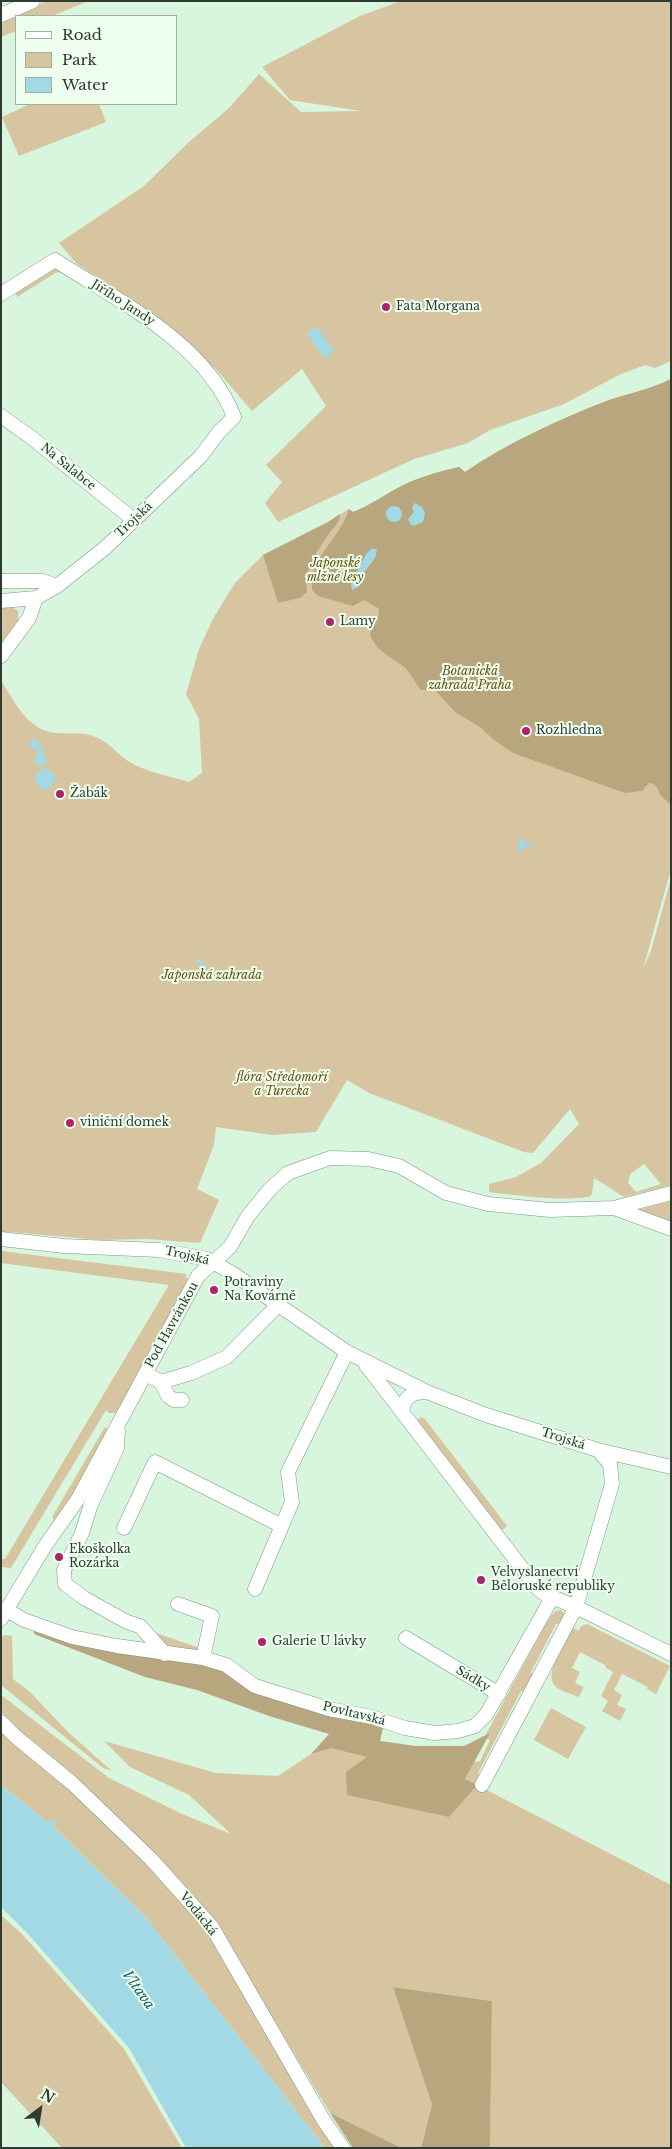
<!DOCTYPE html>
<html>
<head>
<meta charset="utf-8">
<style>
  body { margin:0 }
  #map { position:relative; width:672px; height:2149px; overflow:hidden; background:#d8f5dd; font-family:"Libre Baskerville",serif }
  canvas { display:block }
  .frame { position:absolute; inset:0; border:2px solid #2f3a30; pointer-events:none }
  .legend { position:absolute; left:15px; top:15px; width:162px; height:90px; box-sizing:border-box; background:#eefff0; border:1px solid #a2b0a3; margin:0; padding:6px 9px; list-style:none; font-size:15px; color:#2f3a30 }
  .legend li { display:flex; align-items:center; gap:10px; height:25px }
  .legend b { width:25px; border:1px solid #a2b0a3 }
  .north { position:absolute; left:15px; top:2084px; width:50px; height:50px; -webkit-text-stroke:4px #eefff0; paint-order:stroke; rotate:31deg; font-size:14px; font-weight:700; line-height:20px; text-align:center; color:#2f3a30 }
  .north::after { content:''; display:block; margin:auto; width:18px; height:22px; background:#2f3a30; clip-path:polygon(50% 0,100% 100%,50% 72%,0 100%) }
</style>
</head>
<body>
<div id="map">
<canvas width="672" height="2149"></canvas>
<div class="frame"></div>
<ul class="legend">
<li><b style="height:6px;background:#fff"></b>Road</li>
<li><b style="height:14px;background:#d6c5a0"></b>Park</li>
<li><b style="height:14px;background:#a2d9e4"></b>Water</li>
</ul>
<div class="north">N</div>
</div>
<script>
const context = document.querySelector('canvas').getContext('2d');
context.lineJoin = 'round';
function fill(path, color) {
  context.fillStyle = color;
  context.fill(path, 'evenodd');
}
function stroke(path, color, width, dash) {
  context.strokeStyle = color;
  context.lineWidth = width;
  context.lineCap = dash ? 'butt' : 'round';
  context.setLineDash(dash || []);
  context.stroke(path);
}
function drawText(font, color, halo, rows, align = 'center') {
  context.font = font + ' "Libre Baskerville",serif';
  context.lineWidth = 4;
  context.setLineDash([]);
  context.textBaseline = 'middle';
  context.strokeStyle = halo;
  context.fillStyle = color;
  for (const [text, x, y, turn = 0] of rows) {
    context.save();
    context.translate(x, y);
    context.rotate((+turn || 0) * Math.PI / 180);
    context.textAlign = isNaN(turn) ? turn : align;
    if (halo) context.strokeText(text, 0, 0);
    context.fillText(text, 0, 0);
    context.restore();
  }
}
const green = new Path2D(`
  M47 1H89L52 16H16V31L1 37V21Z
  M401 1H671V361L655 368 645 365 619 375 564 404 490 430 468 443 414 459 278 522 265 503 282 482 266 465 326 406 302 369 252 411 214 367 211 369 155 321 157 316 77 264 59 243 144 186 189 142 229 108 259 74 301 112 361 111 290 100 262 67 360 16Z
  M30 104H99L106 122 19 156 2 117Z
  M55 267 80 282 79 284 62 273 57 272 17 297 16 293Z
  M671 379V869L643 969 651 951 671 878V1185L624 1197 594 1178 592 1194 589 1197C557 1201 522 1196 489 1192V1184L516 1177 541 1163 579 1124 570 1109 533 1153 524 1152 369 1093 347 1080 316 1132 272 1135 216 1127 214 1145 197 1189 219 1200 200 1243 146 1239 100 1240 11 1232 1 1233V680C14 701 28 731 56 733 70 734 85 731 98 738 110 743 117 754 128 761 145 772 169 776 189 782L202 773 199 719 186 694 199 649 214 617 235 583 263 555 328 522 349 509 353 512C368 506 380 498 394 490 415 478 437 472 459 467L465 472C509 442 560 419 609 400 630 393 651 389 671 379ZM644 1164 661 1184 636 1192 628 1183 630 1174Z
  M11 606 18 611V623L1 647V609Z
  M671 1201V1223L638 1210Z
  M1 1251 187 1274 185 1277 189 1279 142 1369 116 1413H109L106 1410 11 1568 1 1567V1559H5L169 1285 1 1263Z
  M421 1417 425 1419 507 1526 500 1531 416 1421Z
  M105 1427 108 1430 71 1505 42 1539 54 1519 52 1517Z
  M561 1610 564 1613 561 1623 556 1624 531 1672 533 1676 526 1691H521L478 1773 480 1778 477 1785 671 1885V2148H490L492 2001 393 1987 432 2105 421 2148H402L330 2113 218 1928 10 1723 1 1711V1695L109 1778 182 1814 231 1834 189 1795 130 1767 104 1741 216 1773 278 1776 311 1754 331 1747 476 1785 465 1779 474 1762 480 1761 490 1740 484 1738 549 1618 556 1611Z
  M587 1624 670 1666 656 1694 647 1689 648 1687 622 1674 614 1690 622 1695 617 1705 626 1709 620 1721 602 1711 608 1701 601 1696 613 1672 605 1667V1665L580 1652 572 1668 580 1672 575 1683 584 1687 579 1697C572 1694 562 1692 556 1687 542 1674 566 1641 573 1628L579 1631 581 1626Z
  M147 1630 200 1648 199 1656 173 1653Z
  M6 1635 12 1636 13 1679 29 1691 69 1733 112 1771 103 1768 1 1685V1637Z
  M551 1708 586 1727 568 1759 534 1740Z
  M1 1722 212 1927 342 2148H325L147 1919 52 1825 57 1823 48 1822 1 1785Z
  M1 1915 23 1935 124 2049 182 2148H62L1 2082Z`);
const forest = new Path2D(`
  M671 379V805L660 795 658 789 654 784 649 783 642 791 625 793 513 753 494 740 480 727 455 712 435 690H421C415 683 411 673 404 667 391 656 376 652 370 634L379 614 378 608 364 600 353 606 318 596 312 590C309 557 340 539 349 509L353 512C368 506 380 498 394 490 415 478 437 472 459 467L465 472C509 442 560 419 609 400 630 393 651 389 671 379Z
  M340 514C340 521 336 526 331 531 318 550 304 568 307 592L300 598 278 603 263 555 328 522Z
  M33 1627 204 1664 384 1723 380 1741 416 1746H464L490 1733 465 1779 477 1785 449 1817 347 1795 346 1772 367 1757 331 1748 311 1754 329 1734 269 1716 197 1690 145 1677 34 1634Z
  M393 1987 492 2001 490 2148H421L432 2105Z
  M330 2113 402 2148H353Z`);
const water = new Path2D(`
  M317 327 334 351 324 358 307 333Z
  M415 503 422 507 425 513 423 522 414 526 410 524 408 519 414 512 412 507Z
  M386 514a8 8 0 1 1 16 0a8 8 0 1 1-16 0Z
  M372 548 377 550 375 558 362 575 358 587 352 590 351 584 366 554Z
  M34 738C41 745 49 756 44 766H41L34 762 38 752 28 745Z
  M35 779a10 10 0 1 1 20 0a10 10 0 1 1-20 0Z
  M1 1785 48 1822 56 1820 57 1823 52 1825 147 1919 325 2148H186L129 2048 27 1933 1 1907Z`);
const stream = new Path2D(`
  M522 843 529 847
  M520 850 522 847 520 845 522 843 521 839
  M198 961 202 964 208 976 219 981`);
const minor = new Path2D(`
  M1 15 33 1
  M1 294 55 260C118 301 206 343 234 417L219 432 201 456 105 548 57 586 36 598 1 601
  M1 416 32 438 134 520
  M1 581H42L57 586
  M1 656 29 618 36 598
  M614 1208 671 1229
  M1 1239 64 1246 159 1250 207 1259 232 1273 347 1352 427 1392 486 1415 598 1450 671 1467
  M366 1365 538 1589 545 1594 576 1607 671 1654
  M146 1374 161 1382 191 1373 227 1357 278 1305
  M161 1382 168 1396 174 1400H182
  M402 1412C404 1396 412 1392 427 1392
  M118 1430 117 1448 90 1507 82 1533 64 1570 65 1584 84 1598 127 1622 140 1626 165 1654
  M124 1528 155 1462 282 1526
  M255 1589 292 1502 288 1472 347 1352
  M178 1604 212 1616 203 1658
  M7 1610 24 1620 72 1637 117 1646 203 1658 226 1665 255 1686 329 1709 372 1717 405 1728 435 1733 458 1731 475 1726 486 1715 552 1598
  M1 1619 45 1546 78 1499 198 1276 230 1247 248 1216 270 1189 288 1173 330 1158 368 1159 399 1166 446 1193 488 1204 550 1210 614 1208 671 1193
  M406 1638 499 1694
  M1 1722 16 1737 72 1783 151 1859 212 1927 324 2121 343 2148
  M482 1785 576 1607 612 1484 610 1464 598 1450`);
const markers = [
  [386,307,5,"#ac256b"],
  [330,622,5,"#ac256b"],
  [526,731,5,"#ac256b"],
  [60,794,5,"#ac256b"],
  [70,1123,5,"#ac256b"],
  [214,1290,5,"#ac256b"],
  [59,1557,5,"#ac256b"],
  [481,1580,5,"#ac256b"],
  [262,1642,5,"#ac256b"]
];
const streetNames = [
  ["Jiřího Jandy",123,303,33],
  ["Na Salabce",68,467,39],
  ["Trojská",134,520,-43],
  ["Trojská",187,1256,13],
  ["Pod Havránkou",172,1325,-61],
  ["Trojská",563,1439,18],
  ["Sádky",473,1679,31],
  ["Povltavská",354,1714,14],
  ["Vodácká",198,1914,51]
];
const poiNames = [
  ["Fata Morgana",396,307],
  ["Lamy",340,622],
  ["Rozhledna",536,731],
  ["Žabák",70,794],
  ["viniční domek",80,1123],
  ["Potraviny",224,1283],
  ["Na Kovárně",224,1297],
  ["Ekoškolka",69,1550],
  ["Rozárka",69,1564],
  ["Velvyslanectví",491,1573],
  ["Běloruské republiky",491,1587],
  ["Galerie U lávky",272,1642]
];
const parkNames = [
  ["Japonské",335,564],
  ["mlžné lesy",335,578],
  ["Botanická",470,672],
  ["zahrada Praha",470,686],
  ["Japonská zahrada",212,976],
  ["flóra Středomoří",282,1078],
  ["a Turecka",282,1092]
];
const waterNames = [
  ["Vltava",138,1990,54]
];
fill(green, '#d6c5a0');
fill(forest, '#b7a67e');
fill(water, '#a2d9e4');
stroke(stream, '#a2d9e4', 4);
stroke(minor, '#7d9781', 15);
stroke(minor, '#fff', 14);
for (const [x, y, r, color] of markers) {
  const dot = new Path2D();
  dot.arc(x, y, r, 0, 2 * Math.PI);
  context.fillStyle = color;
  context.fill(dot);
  stroke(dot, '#eefff0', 2);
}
drawText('12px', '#2f3a30', '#eefff0', streetNames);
drawText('12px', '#2f3a30', '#eefff0', poiNames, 'left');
drawText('italic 12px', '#695107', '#eefff0', parkNames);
drawText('italic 14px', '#115c68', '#eefff0', waterNames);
</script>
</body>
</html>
